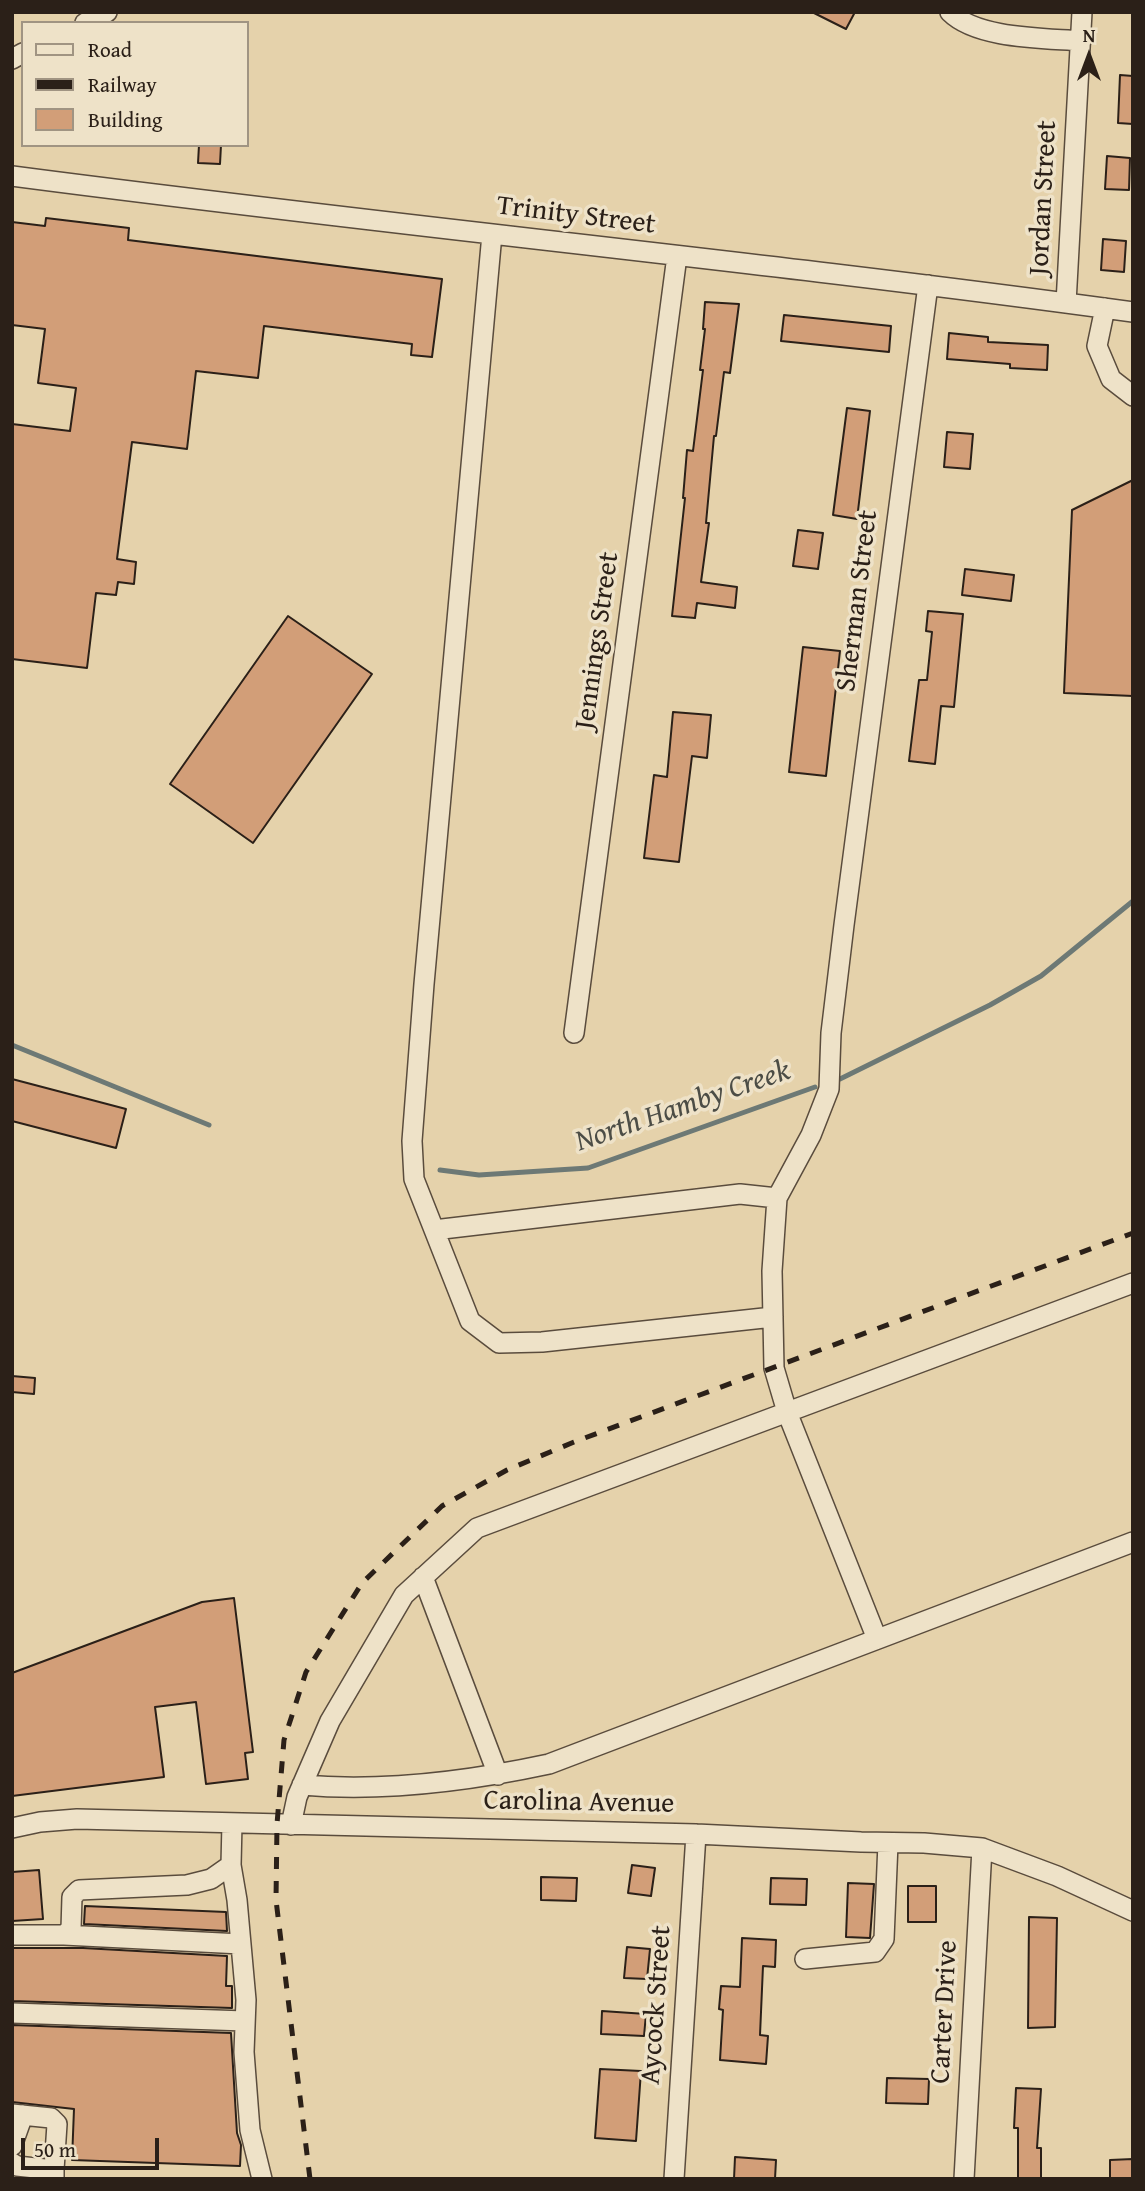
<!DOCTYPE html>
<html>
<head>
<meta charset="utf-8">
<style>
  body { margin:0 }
  #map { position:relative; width:1145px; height:2191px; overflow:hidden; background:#e5d2ab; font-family:"Gentium Book Plus",serif }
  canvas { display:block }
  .frame { position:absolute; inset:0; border:14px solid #2b2018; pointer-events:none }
  .legend { position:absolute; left:21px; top:21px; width:228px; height:126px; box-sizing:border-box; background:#eee2c8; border:2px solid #a09482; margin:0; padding:9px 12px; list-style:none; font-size:21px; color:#2b2018 }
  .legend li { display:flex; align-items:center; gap:14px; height:35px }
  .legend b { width:35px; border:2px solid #a09482 }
  .north { position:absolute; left:1054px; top:21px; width:70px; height:70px; -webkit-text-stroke:5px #eee2c8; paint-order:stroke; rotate:0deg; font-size:19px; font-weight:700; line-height:28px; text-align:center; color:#2b2018 }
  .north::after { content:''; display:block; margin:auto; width:24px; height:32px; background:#2b2018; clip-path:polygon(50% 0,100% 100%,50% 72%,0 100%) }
  .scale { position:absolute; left:21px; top:2138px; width:138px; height:32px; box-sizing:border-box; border:4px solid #2b2018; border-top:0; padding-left:9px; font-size:21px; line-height:24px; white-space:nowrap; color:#2b2018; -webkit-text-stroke:5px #eee2c8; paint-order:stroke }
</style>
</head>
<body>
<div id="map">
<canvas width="1145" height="2191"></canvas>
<div class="frame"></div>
<ul class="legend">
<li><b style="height:9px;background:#eee2c8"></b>Road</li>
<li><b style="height:9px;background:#2b2018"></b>Railway</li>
<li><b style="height:19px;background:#d29e78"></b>Building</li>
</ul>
<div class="north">N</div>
<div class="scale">50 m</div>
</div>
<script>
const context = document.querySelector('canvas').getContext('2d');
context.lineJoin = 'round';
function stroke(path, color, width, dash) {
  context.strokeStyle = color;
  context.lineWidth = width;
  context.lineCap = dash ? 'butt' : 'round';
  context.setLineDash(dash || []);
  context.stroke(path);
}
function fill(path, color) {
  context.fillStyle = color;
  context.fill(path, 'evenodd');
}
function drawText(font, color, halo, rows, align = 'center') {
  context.font = font + ' "Gentium Book Plus",serif';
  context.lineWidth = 7;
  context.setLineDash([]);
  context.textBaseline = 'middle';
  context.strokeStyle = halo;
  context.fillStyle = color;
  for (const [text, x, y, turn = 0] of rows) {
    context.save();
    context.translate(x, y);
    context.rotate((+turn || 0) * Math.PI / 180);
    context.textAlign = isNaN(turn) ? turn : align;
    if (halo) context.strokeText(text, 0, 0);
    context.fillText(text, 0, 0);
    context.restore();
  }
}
const stream = new Path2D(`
  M12 1045 209 1125
  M840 1079 990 1005 1041 976 1133 901
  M440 1170 479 1175 588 1168 815 1087`);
const building = new Path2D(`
  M812 12H855L846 29Z
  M1120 75 1133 76V124L1118 123Z
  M199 145H221L220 164 198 163Z
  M1107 156 1130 158 1129 190 1105 189Z
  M46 218 129 228 128 240 442 279 432 357 411 355 412 344 264 326 258 378 196 371 187 449 132 442 117 559 136 562 134 584 118 582 116 595 96 593 87 668 12 659V424L70 431 76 388 38 383 45 329 12 325V222L45 226Z
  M1103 239 1126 241 1124 272 1101 270Z
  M705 302 739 304 730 373 724 372 716 436H714L706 523H709L701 582 737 587 735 608 697 603 695 618 672 616 685 498H683L687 450 693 451 703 370H700L705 329H703Z
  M784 315 891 326 889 352 781 341Z
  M949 333 988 337V342L1048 345 1047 370 1010 368V364L947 359Z
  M847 408 870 411 857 519 833 515Z
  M947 432 973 434 970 469 944 467Z
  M1133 480V696L1064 693 1072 510Z
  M798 530 823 533 818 569 793 566Z
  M965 569 1014 575 1011 601 962 595Z
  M928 611 963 614 954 707 941 706 935 764 909 761 919 680H927L932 632 926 631Z
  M288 616 372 674 253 843 170 784Z
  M803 647 840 651 826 776 789 772Z
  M673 712 711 715 707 758 692 756 679 862 644 858 654 775 667 777Z
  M12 1079 126 1109 116 1148 12 1121Z
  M12 1376 35 1378 34 1394 12 1392Z
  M234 1598 253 1752 245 1753 248 1779 206 1784 196 1702 155 1707 164 1777 12 1796V1673L202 1602Z
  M632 1865 655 1868 651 1896 628 1893Z
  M39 1870 43 1919 12 1921V1872Z
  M541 1877 577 1878 576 1901 541 1900Z
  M771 1878 807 1879 806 1905 770 1904Z
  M848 1883 874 1884 870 1938 846 1937Z
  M908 1886H936V1922H908Z
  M85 1906 226 1912 227 1931 84 1924Z
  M1029 1917 1057 1918 1055 2027 1028 2028Z
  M742 1938 776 1940 775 1967 763 1966 760 2035 768 2036 766 2064 720 2060 723 2010 719 2009 721 1986 740 1987Z
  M627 1947 650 1949 647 1979 624 1978Z
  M12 1948H83L227 1956 226 1986H232V2008L12 2001Z
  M602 2011 646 2014 644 2036 601 2034Z
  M12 2025 231 2033 237 2133 241 2145 240 2166 72 2160 74 2109 12 2102Z
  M600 2069 641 2071 636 2141 595 2138Z
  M887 2078 929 2079 928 2104 886 2103Z
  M1016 2088 1041 2089 1037 2148H1041V2179H1018V2128H1014Z
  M735 2157 776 2160 775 2179H734Z
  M1133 2159V2179H1110V2160Z`);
const minor = new Path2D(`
  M950 12C977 39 1044 38 1081 41
  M85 23 107 12
  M12 59 23 53
  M12 176C385 225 760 261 1133 312
  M492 234 424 984 412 1141 414 1179 470 1321 499 1343 542 1342 773 1317
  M1066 303 1082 12
  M1105 308 1097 346 1111 379 1133 396
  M574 1033 677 256
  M434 1230 740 1194 777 1198
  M423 1577 498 1775
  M877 1639 787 1412 774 1368 772 1271 777 1198 811 1135 829 1089 831 1033 844 925 928 285
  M302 1785C382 1792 470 1781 549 1764L1133 1542
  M232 1823 231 1865 237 1900 246 2000 244 2052 250 2130 262 2179
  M291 1825 297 1797 330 1721 404 1595 477 1528 1133 1283
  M12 1828 40 1822 77 1819 696 1834 861 1842 924 1843 982 1848 1057 1876 1133 1911
  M12 1935H64L71 1929 72 1897 79 1890 187 1885 211 1879 231 1865
  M64 1935 241 1944
  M805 1959 875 1952 884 1939 888 1843
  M12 2013 245 2021
  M12 2114 51 2118 57 2124 54 2170
  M12 2146 23 2115
  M12 2163 17 2166 54 2170V2179
  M674 2179 696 1834
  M964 2179 982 1848`);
const rail = new Path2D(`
  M310 2179 276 1900 277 1824 284 1740 306 1672 362 1583 442 1506 507 1470 574 1442 1133 1233`);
const streetNames = [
  ["Jordan Street",1044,198,-87],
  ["Trinity Street",576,216,7],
  ["Sherman Street",858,601,-83],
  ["Jennings Street",598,641,-82],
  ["Carolina Avenue",579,1803,1],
  ["Aycock Street",657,2005,-86],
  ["Carter Drive",945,2012,-87]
];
const waterNames = [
  ["North Hamby Creek",683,1107,-19]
];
stroke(stream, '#6d7975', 5);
fill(building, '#d29e78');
stroke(building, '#2b2018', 2);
stroke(minor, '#5a4c3d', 22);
stroke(minor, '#eee2c8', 19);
stroke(rail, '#2b2018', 5, [12, 12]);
drawText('28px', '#2b2018', '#eee2c8', streetNames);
drawText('italic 30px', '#4c4d46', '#eee2c8', waterNames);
</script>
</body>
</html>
